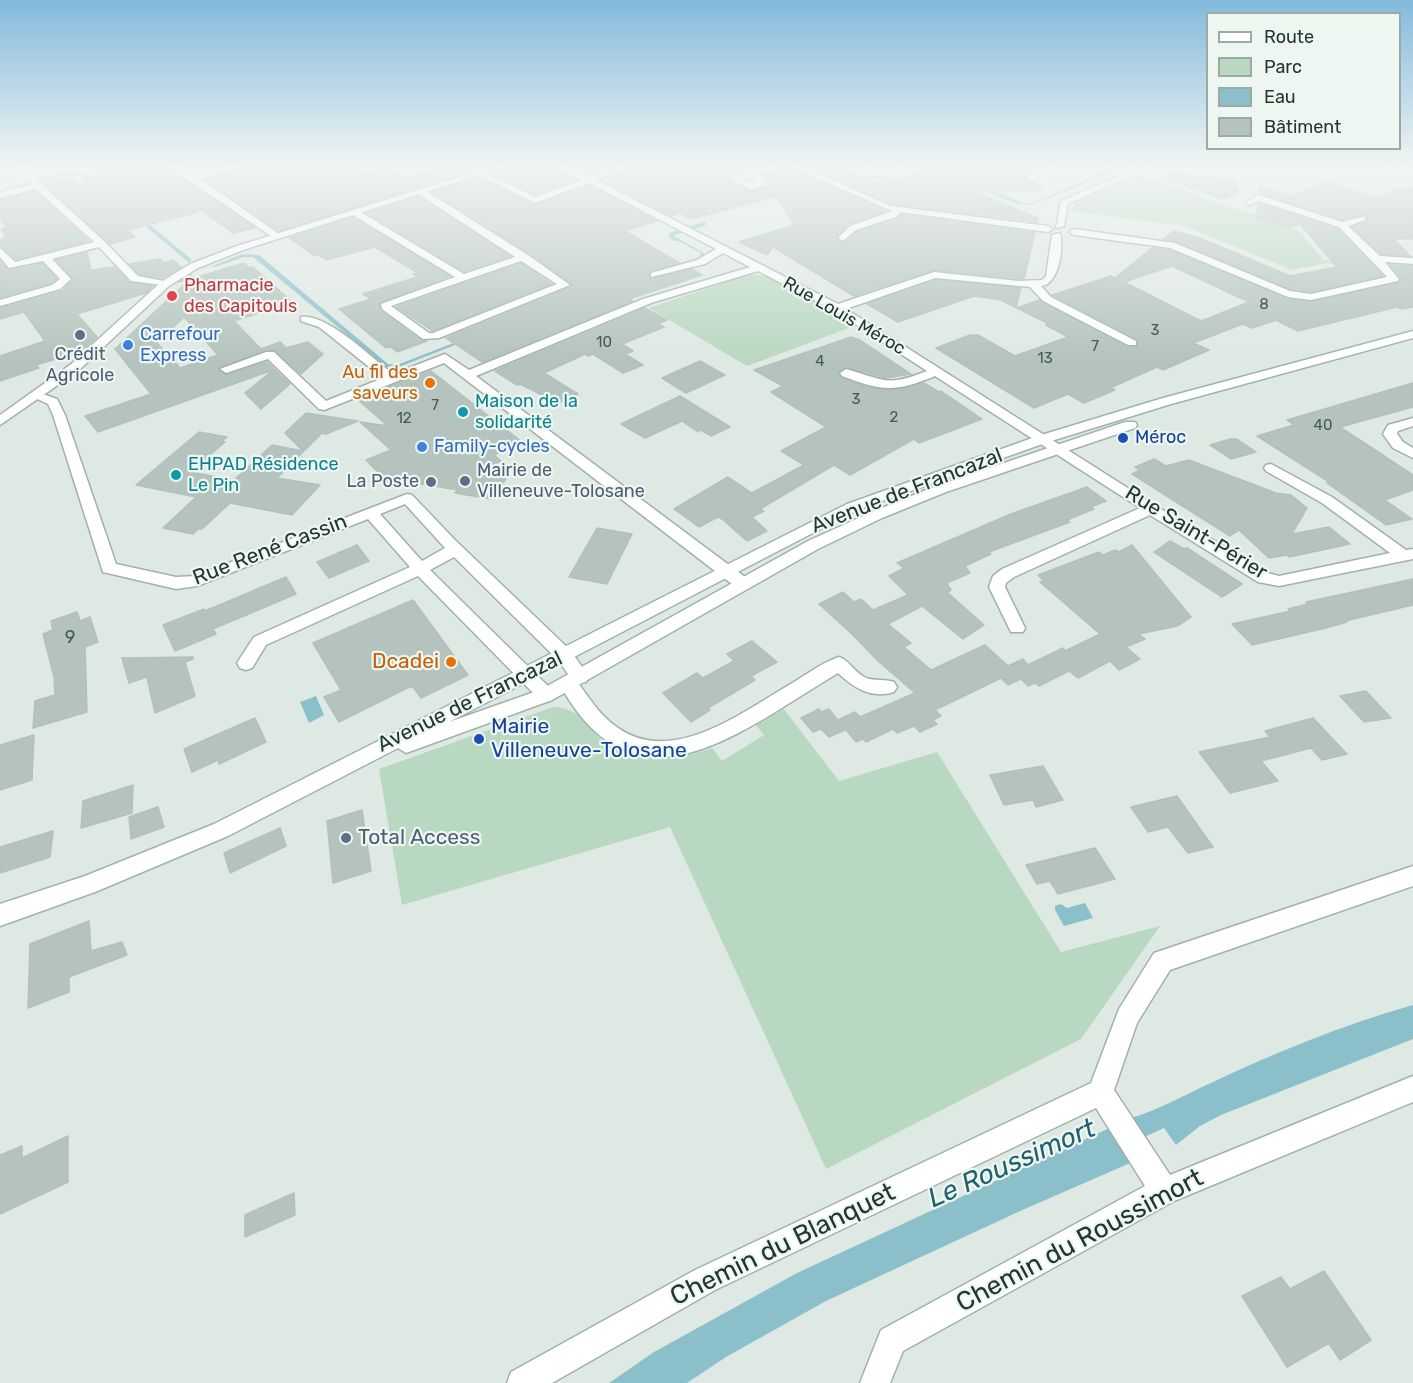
<!DOCTYPE html>
<html>
<head>
<meta charset="utf-8">
<style>
  body { margin:0 }
  #map { position:relative; width:1413px; height:1383px; overflow:hidden; background:#dfe9e4; font-family:Rubik,sans-serif }
  canvas { display:block }
  .legend { position:absolute; left:1206px; top:12px; width:195px; height:138px; box-sizing:border-box; background:#eef6f2; border:2px solid #9caaa5; margin:0; padding:8px 10px; list-style:none; font-size:18px; color:#213731 }
  .legend li { display:flex; align-items:center; gap:12px; height:30px }
  .legend b { width:30px; border:2px solid #9caaa5 }
</style>
</head>
<body>
<div id="map">
<canvas width="1413" height="1383"></canvas>
<ul class="legend">
<li><b style="height:8px;background:#fff"></b>Route</li>
<li><b style="height:16px;background:#b9d8c1"></b>Parc</li>
<li><b style="height:16px;background:#8bc0ca"></b>Eau</li>
<li><b style="height:16px;background:#b4c3bd"></b>Bâtiment</li>
</ul>
</div>
<script>
const context = document.querySelector('canvas').getContext('2d');
context.lineJoin = 'round';
function fill(path, color) {
  context.fillStyle = color;
  context.fill(path, 'evenodd');
}
function stroke(path, color, width, dash) {
  context.strokeStyle = color;
  context.lineWidth = width;
  context.lineCap = dash ? 'butt' : 'round';
  context.setLineDash(dash || []);
  context.stroke(path);
}
function drawText(font, color, halo, rows, align = 'center') {
  context.font = font + ' Rubik,sans-serif';
  context.lineWidth = 4.5;
  context.setLineDash([]);
  context.textBaseline = 'middle';
  context.strokeStyle = halo;
  context.fillStyle = color;
  for (const [text, x, y, turn = 0] of rows) {
    context.save();
    context.translate(x, y);
    context.rotate((+turn || 0) * Math.PI / 180);
    context.textAlign = isNaN(turn) ? turn : align;
    if (halo) context.strokeText(text, 0, 0);
    context.fillText(text, 0, 0);
    context.restore();
  }
}
const green = new Path2D(`
  M1139 175 1298 230 1323 259 1339 264 1338 266 1328 263 1292 270 1185 226 1071 211 1074 203Z
  M749 274 767 276 857 325 747 366 649 308Z
  M553 707C584 708 584 728 605 742 636 763 679 760 712 748L722 761 764 735 755 724 783 708 839 781 937 752 1061 952 1160 926 1081 1039 826 1169 670 827 402 905 379 769Z`);
const water = new Path2D(`
  M1116 166H1128L1031 205 1016 204 970 184 915 193 875 178 810 196 804 193 869 175 881 176 915 189 969 179 1025 204 1033 203Z
  M670 234 704 253 702 258 562 303 399 367H386L253 257H244L215 267H211L242 254 259 255 388 364 397 365 546 307 700 257 701 253 671 237Z
  M316 696 324 715 309 723 300 702Z
  M1085 903 1093 918 1064 926 1055 910V906L1061 904 1067 908Z
  M1413 1005V1039L1221 1115 1200 1126 1176 1145 1164 1128 1144 1137 1153 1153 1018 1212 826 1301 726 1357 687 1383H609L654 1352 797 1273 1131 1118C1159 1110 1184 1095 1211 1083 1276 1052 1343 1025 1413 1005Z`);
const stream = new Path2D(`
  M43 179 76 173 96 182
  M141 220 189 260
  M675 239 671 236 672 234 704 224`);
const building = new Path2D(`
  M104 166H166L255 228 233 233 198 208V212L127 230 135 237 110 244 43 183 71 178 80 186Z
  M247 166H354L356 176 387 168 407 177 446 166H488L279 231 206 180Z
  M509 166H550L576 180 535 195 492 173Z
  M569 166H614L590 175Z
  M634 166H762L734 174 729 178 730 182 753 191 769 186V181L764 175 788 166 886 211 848 224 836 238 843 243 857 232 897 219 902 214 1035 232 1024 279 934 270 854 296 773 247 767 255 739 242 794 225 777 196 691 219 680 213 671 216 601 180Z
  M806 166H835L881 184 931 166H1026L1030 172 1025 175 1028 182 1037 183 1042 191 975 192 1038 218 1037 222 891 204Z
  M1169 173 1234 179 1239 193 1223 199 1167 179Z
  M479 177 534 205 589 185 657 221 625 231 679 263 650 271V279L692 269 702 275 629 299 633 301 482 362 446 338 571 287 572 284 529 253 432 192Z
  M1327 182 1376 198 1397 189 1413 187V239H1394L1410 256 1381 254 1352 227 1367 221 1366 214 1342 220 1259 193 1260 186 1290 196Z
  M35 191 89 241 16 260 0 246V240L6 238 4 236H6L1 229 7 227 0 219V200Z
  M419 196V197L510 256 464 272 367 213Z
  M1259 203 1338 229 1383 276 1311 292 1291 289 1176 241 1163 239 1174 231 1200 238 1290 276 1337 267 1300 224 1288 228 1255 217Z
  M353 217 450 276 379 303 381 311 422 341H427L397 352 391 347 386 348 339 309 371 299 363 294 417 277 413 274 418 273 375 247 326 260 319 255 315 256 289 238Z
  M1152 248 1169 250 1287 299 1311 302 1398 283 1401 278 1390 265 1413 266V307L1402 309 1397 307 1298 331 1276 320 1252 328 1243 324 1193 343 1209 350 1163 370 1157 367 1110 388 1115 390 1084 403 1068 394 1034 408 936 348 970 335H978L1015 356 1068 337 1046 325 1049 324 1001 300 974 296 898 322 867 304 935 280 1021 288 1016 308 1039 300 1127 347H1136L1138 345 1137 339 1052 295 1111 276 1115 278ZM1172 266 1249 302 1201 321 1124 282Z
  M87 252 91 270 114 267 131 283 153 286 146 293 77 314 97 337 82 351 36 365 39 368 0 381V356L45 341 24 312 0 319V308L62 291 73 279 56 260Z
  M160 259 164 263 173 260 181 267 162 278 139 274 130 264Z
  M0 261 9 270 42 263 57 279 51 283 0 298Z
  M244 263 249 268 253 267 292 302 234 321 261 349 280 342 286 348 308 342 323 354 301 374 274 350H265L218 368 227 375 267 362 290 384 261 409 245 393 273 370 98 432 85 416 151 394 115 349 190 279 179 282 191 275 194 278ZM184 317 218 355 180 368 157 343Z
  M521 263 552 284 433 331 396 307Z
  M645 308 667 320 658 324 664 327 622 344 633 351 625 354 643 365 623 373 593 354 588 356 585 354 544 373 578 394 558 403 520 384 517 385 495 371Z
  M851 337 860 340 911 374 886 378 847 367 838 373 841 378 867 387 888 390 924 383 939 392 941 391 982 419 919 443 914 439 850 475 834 465 760 509 764 511 752 517 767 531 747 541 722 519 718 517 699 527 674 509 728 477 752 493 804 465 781 451 826 427 771 392 783 386 754 370Z
  M700 361 725 375 686 393 662 378Z
  M431 371 522 442 494 455 501 461 474 474 506 479 491 499 455 493 458 490 391 479 388 483 366 460 391 450 360 422 388 426 357 399Z
  M1413 383V407L1340 427 1413 475V490L1385 500 1412 519 1386 525 1327 483 1329 482 1257 436 1294 425 1287 420Z
  M680 396 730 427 711 436 701 430 698 432 682 421 645 438 621 424Z
  M306 413 358 421 326 434 322 433 277 478 320 485 292 515 230 503 202 529H198L193 534 163 528 196 497 136 485 199 432 227 437 222 441 225 442 190 472 234 480 272 445 303 451 285 433Z
  M1230 439H1237L1256 452 1231 459 1210 445Z
  M1154 459 1166 466 1189 460 1276 493 1291 495 1307 508 1292 534 1329 527 1350 544 1289 557 1287 555 1269 558 1239 530 1230 536 1132 474 1140 470 1135 467Z
  M1087 487 1106 501 1091 507 1094 509 1067 520 1070 522 989 552 991 554 965 566 970 573 947 583 951 590 947 592 984 625 963 639 922 606 888 624 911 643 904 647 931 670 985 645 1008 666 1023 659 1028 665 1063 648 1065 651 1100 634 1040 582 1044 581 1038 575 1099 552 1103 555 1115 550 1119 552 1132 545 1191 617 1177 626 1139 634 1145 639 1126 647 1140 659 1119 670 1110 661 1078 678 1069 671 1039 686 1035 683 1028 686 1021 679 1008 685 1001 678 935 710 941 716 933 720 937 724 920 732 914 726 897 733 893 729 866 742 863 739 856 742 838 720 855 712 860 717 915 693 878 661 852 634 819 604 843 592 854 602 861 599 873 610 908 595 889 576 904 568 897 563 1011 514Z
  M597 528 632 534 607 584 569 577Z
  M1170 541 1184 549 1187 548 1242 584 1222 597 1154 552Z
  M357 545 369 561 329 578 317 562Z
  M286 577 296 594 213 629 216 634 175 651 163 625 204 609 205 611Z
  M1413 579V605L1345 621 1347 622 1326 628 1252 645 1232 624 1291 611 1288 609 1308 604 1306 602Z
  M413 600 468 675 421 698 413 687 407 688 339 722 324 697 341 690 313 643Z
  M77 612 80 621 90 617 98 642 85 647 87 712 33 728 35 701 55 695 54 677 43 634 53 630 51 621Z
  M752 641 777 662 751 676 755 680 708 708 710 710 691 722 663 693 697 673 703 678 734 661 727 654Z
  M193 657V659L185 662 195 696 155 713 147 677 129 683 122 658Z
  M1366 691 1391 718 1364 722 1340 696Z
  M819 709 821 712 829 709 845 730 829 737 821 729 813 732 801 718Z
  M255 718 266 742 219 764 218 760 192 772 184 749Z
  M1313 718 1347 754 1322 760 1311 748 1261 761 1278 781 1230 793 1199 752 1270 737 1265 731Z
  M34 735 32 780 0 790V745Z
  M1043 766 1063 800 1036 807 1033 800 1004 805 990 775Z
  M133 785 132 813 81 828 83 801Z
  M1177 796 1213 847 1188 853 1168 827 1148 832 1131 807Z
  M158 807 164 827 131 839 129 817Z
  M362 810 371 871 333 883 327 821Z
  M280 828 286 846 230 873 224 853Z
  M53 831 50 857 0 873V847Z
  M1095 848 1115 879 1058 894 1050 881 1037 884 1026 865Z
  M89 921 91 951 122 942 127 955 69 977V992L28 1008 30 944Z
  M68 1136V1182L0 1214V1155L22 1146V1158Z
  M294 1193 295 1215 245 1237V1215Z
  M1324 1271 1371 1340 1340 1360 1329 1343 1287 1367 1242 1296 1281 1277 1290 1289Z`);
const minor = new Path2D(`
  M17 166H34L26 170 104 241 138 276 169 282V286L131 281 99 247 52 259 71 279 60 289 0 306V300L52 285 60 279 43 261 9 268 0 257V248L15 262 94 242 36 189 0 198V192L32 184 18 171 0 176V170Z
  M168 166H178L195 175 231 166H245L201 179 283 237 275 239Z
  M552 166H563L590 177 620 166H632L596 180 838 304 934 272 1019 281 1042 280 1046 276 1052 235 1060 233C1064 247 1059 285 1041 286L1051 297 1136 341V345H1128L1043 301 1030 287 935 278 846 309 1156 506 1268 573 1279 576 1390 553 1322 503 1266 471 1264 468 1266 465 1271 464 1332 497 1406 550 1413 549V559L1279 586 1258 582 1150 515 1014 577 1006 583 1005 587 1025 628 1023 632H1011L989 587 993 576 1002 569 1140 508 935 376C894 393 882 391 842 376L840 373 846 369C885 380 887 387 927 371L833 310 758 271 651 303 476 376 749 580 751 584 749 588H737L444 363 324 410 319 409 268 359 226 373 220 369 266 352H274L326 401 383 378 319 327 301 321V317C326 312 373 359 393 374L445 354 469 370 643 299 750 267 723 253 705 264 651 277V273L697 260 716 249 589 183 535 203 477 174 484 172 535 197 582 180Z
  M770 166H783L760 174 767 181V185L752 189 731 180 735 176ZM752 177 757 182 753 183 742 180Z
  M790 166H801L890 206 1048 226 1053 229 1048 232 901 212 896 217 856 230 843 241 838 238 850 226 892 211Z
  M860 166 885 168 910 166C896 175 874 176 860 166Z
  M1051 166H1063L1036 177V181H1030L1027 176Z
  M1098 166H1110L1128 172 1143 166H1154L1068 204 1064 226 1056 228 1061 201 1121 175Z
  M420 191H426L528 255 570 285 439 338 423 339 382 309 381 304 455 277 353 215V211H359L464 274 515 257 420 195ZM521 261 557 284 433 333H429L391 306Z
  M1259 195 1342 222 1365 216V220L1348 226 1380 256 1413 258V264L1385 262 1399 279 1398 281 1311 300 1288 297 1170 248 1074 235 1069 232 1074 229 1175 243 1290 291 1311 294 1387 277 1339 227 1259 201 1249 205 1245 202Z
  M37 392 57 399 65 415 116 564 176 577 195 576 407 494 412 495 455 540 571 651 589 677 586 682 578 683C590 699 601 717 618 728 674 767 745 710 794 682 809 673 823 662 839 657 850 661 855 673 866 678 874 681 886 679 894 682L897 687 894 692C871 699 854 688 838 673 742 730 635 824 559 683L562 678 570 677 559 661 454 557 430 570 552 690 555 695 552 700 546 702 540 700 418 576 266 645 252 668 246 670 240 668 237 663 254 637 410 567 368 519 197 586 176 589 103 572 53 415 48 404 31 396ZM405 504 445 548 422 561 380 514Z
  M1413 418V426L1398 431 1397 434 1403 442 1413 448V458L1393 448 1383 434 1388 425Z
  M1413 866V886L1170 970 1137 1023 1114 1090 1170 1175 1413 1076V1102L1174 1201 903 1351 890 1383H860L881 1330 1145 1186 1096 1108 715 1290 552 1383H507L511 1372 695 1270 1091 1083 1119 1009 1154 953Z`);
const tertiary = new Path2D(`
  M495 166H507L243 250 198 268 169 286 78 371 0 425V415L70 365 161 282 190 264 237 246Z
  M1393 166 1413 168V174L1394 168Z`);
const secondary = new Path2D(`
  M1413 331V338L1171 404 1048 442 857 510 449 722 540 690 808 541 872 512 936 486 1125 422H1135L1137 425 1135 428 946 492 882 518 818 549 552 700 406 753 398 748 228 836 95 892 0 926V904L85 876 214 824 847 504 1038 436 1163 398Z`);
const markers = [
  [172,296,6,"#e0444e"],
  [80,335,6,"#5c6f8a"],
  [128,345,6,"#3f7fe0"],
  [430,383,6,"#e8710a"],
  [463,412,6,"#0f9aa8"],
  [1123,438,6,"#1a4fb4"],
  [422,447,6,"#3f7fe0"],
  [176,475,6,"#0f9aa8"],
  [465,481,6,"#5c6f8a"],
  [431,482,6,"#5c6f8a"],
  [451,662,6,"#e8710a"],
  [479,739,6,"#1a4fb4"],
  [346,838,6,"#5c6f8a"]
];
const farNumbernames = [
  ["8",1264,305],
  ["3",1155,331],
  ["10",604,343],
  ["7",1095,347],
  ["13",1045,359],
  ["4",820,362],
  ["3",856,400],
  ["7",435,406],
  ["2",894,418],
  ["12",404,419],
  ["40",1323,426]
];
const farHealthnames = [
  ["Pharmacie",184,286],
  ["des Capitouls",184,307]
];
const farStreetnames = [
  ["Rue Louis Méroc",844,316,30]
];
const farShopnames = [
  ["Carrefour",140,335],
  ["Express",140,356],
  ["Family-cycles",434,447]
];
const farServicenames = [
  ["Crédit",80,355],
  ["Agricole",80,376],
  ["Mairie de",477,471,"left"],
  ["Villeneuve-Tolosane",477,492,"left"],
  ["La Poste",419,482,"right"]
];
const farFoodnames = [
  ["Au fil des",418,373],
  ["saveurs",418,394]
];
const farCulturenames = [
  ["Maison de la",475,402],
  ["solidarité",475,423],
  ["EHPAD Résidence",188,465],
  ["Le Pin",188,486]
];
const farTransitnames = [
  ["Méroc",1135,438]
];
const numberNames = [
  ["9",70,638]
];
const streetNames = [
  ["Avenue de Francazal",907,491,-21],
  ["Rue Saint-Périer",1196,533,31],
  ["Rue René Cassin",270,550,-21],
  ["Avenue de Francazal",470,702,-26]
];
const foodNames = [
  ["Dcadei",439,662]
];
const transitNames = [
  ["Mairie",491,727],
  ["Villeneuve-Tolosane",491,751]
];
const serviceNames = [
  ["Total Access",358,838]
];
const nearStreetnames = [
  ["Chemin du Roussimort",1080,1241,-28],
  ["Chemin du Blanquet",783,1245,-26]
];
const nearWaternames = [
  ["Le Roussimort",1012,1164,-24]
];
fill(green, '#b9d8c1');
fill(water, '#8bc0ca');
stroke(stream, '#8bc0ca', 4);
fill(building, '#b4c3bd');
stroke(building, '#b2c1bb', 1.5);
stroke(minor, '#a2b0ab', 3);
stroke(tertiary, '#a2b0ab', 3);
stroke(secondary, '#9fb3ac', 3);
fill(minor, '#fff');
fill(tertiary, '#fff');
fill(secondary, '#fff');
const sky = context.createLinearGradient(0, 0, 0, 360);
sky.addColorStop(0, '#83b9dc');
sky.addColorStop(0.46, '#f1f5f3');
sky.addColorStop(1, '#f1f5f300');
context.fillStyle = sky;
context.fillRect(0, 0, 1413, 360);
for (const [x, y, r, color] of markers) {
  const dot = new Path2D();
  dot.arc(x, y, r, 0, 2 * Math.PI);
  context.fillStyle = color;
  context.fill(dot);
  stroke(dot, '#eef6f2', 2);
}
drawText('15px', '#465a54', null, farNumbernames);
drawText('18px', '#be3a42', '#eef6f2', farHealthnames, 'left');
drawText('18px', '#213731', '#eef6f2', farStreetnames);
drawText('18px', '#366cbe', '#eef6f2', farShopnames, 'left');
drawText('18px', '#4e5e75', '#eef6f2', farServicenames);
drawText('18px', '#c56008', '#eef6f2', farFoodnames, 'right');
drawText('18px', '#0d838f', '#eef6f2', farCulturenames, 'left');
drawText('18px', '#164399', '#eef6f2', farTransitnames, 'left');
drawText('18px', '#465a54', null, numberNames);
drawText('21px', '#213731', '#eef6f2', streetNames);
drawText('21px', '#c56008', '#eef6f2', foodNames, 'right');
drawText('21px', '#164399', '#eef6f2', transitNames, 'left');
drawText('21px', '#4e5e75', '#eef6f2', serviceNames, 'left');
drawText('26px', '#213731', '#eef6f2', nearStreetnames);
drawText('italic 27px', '#21606d', '#eef6f2', nearWaternames);
</script>
</body>
</html>
